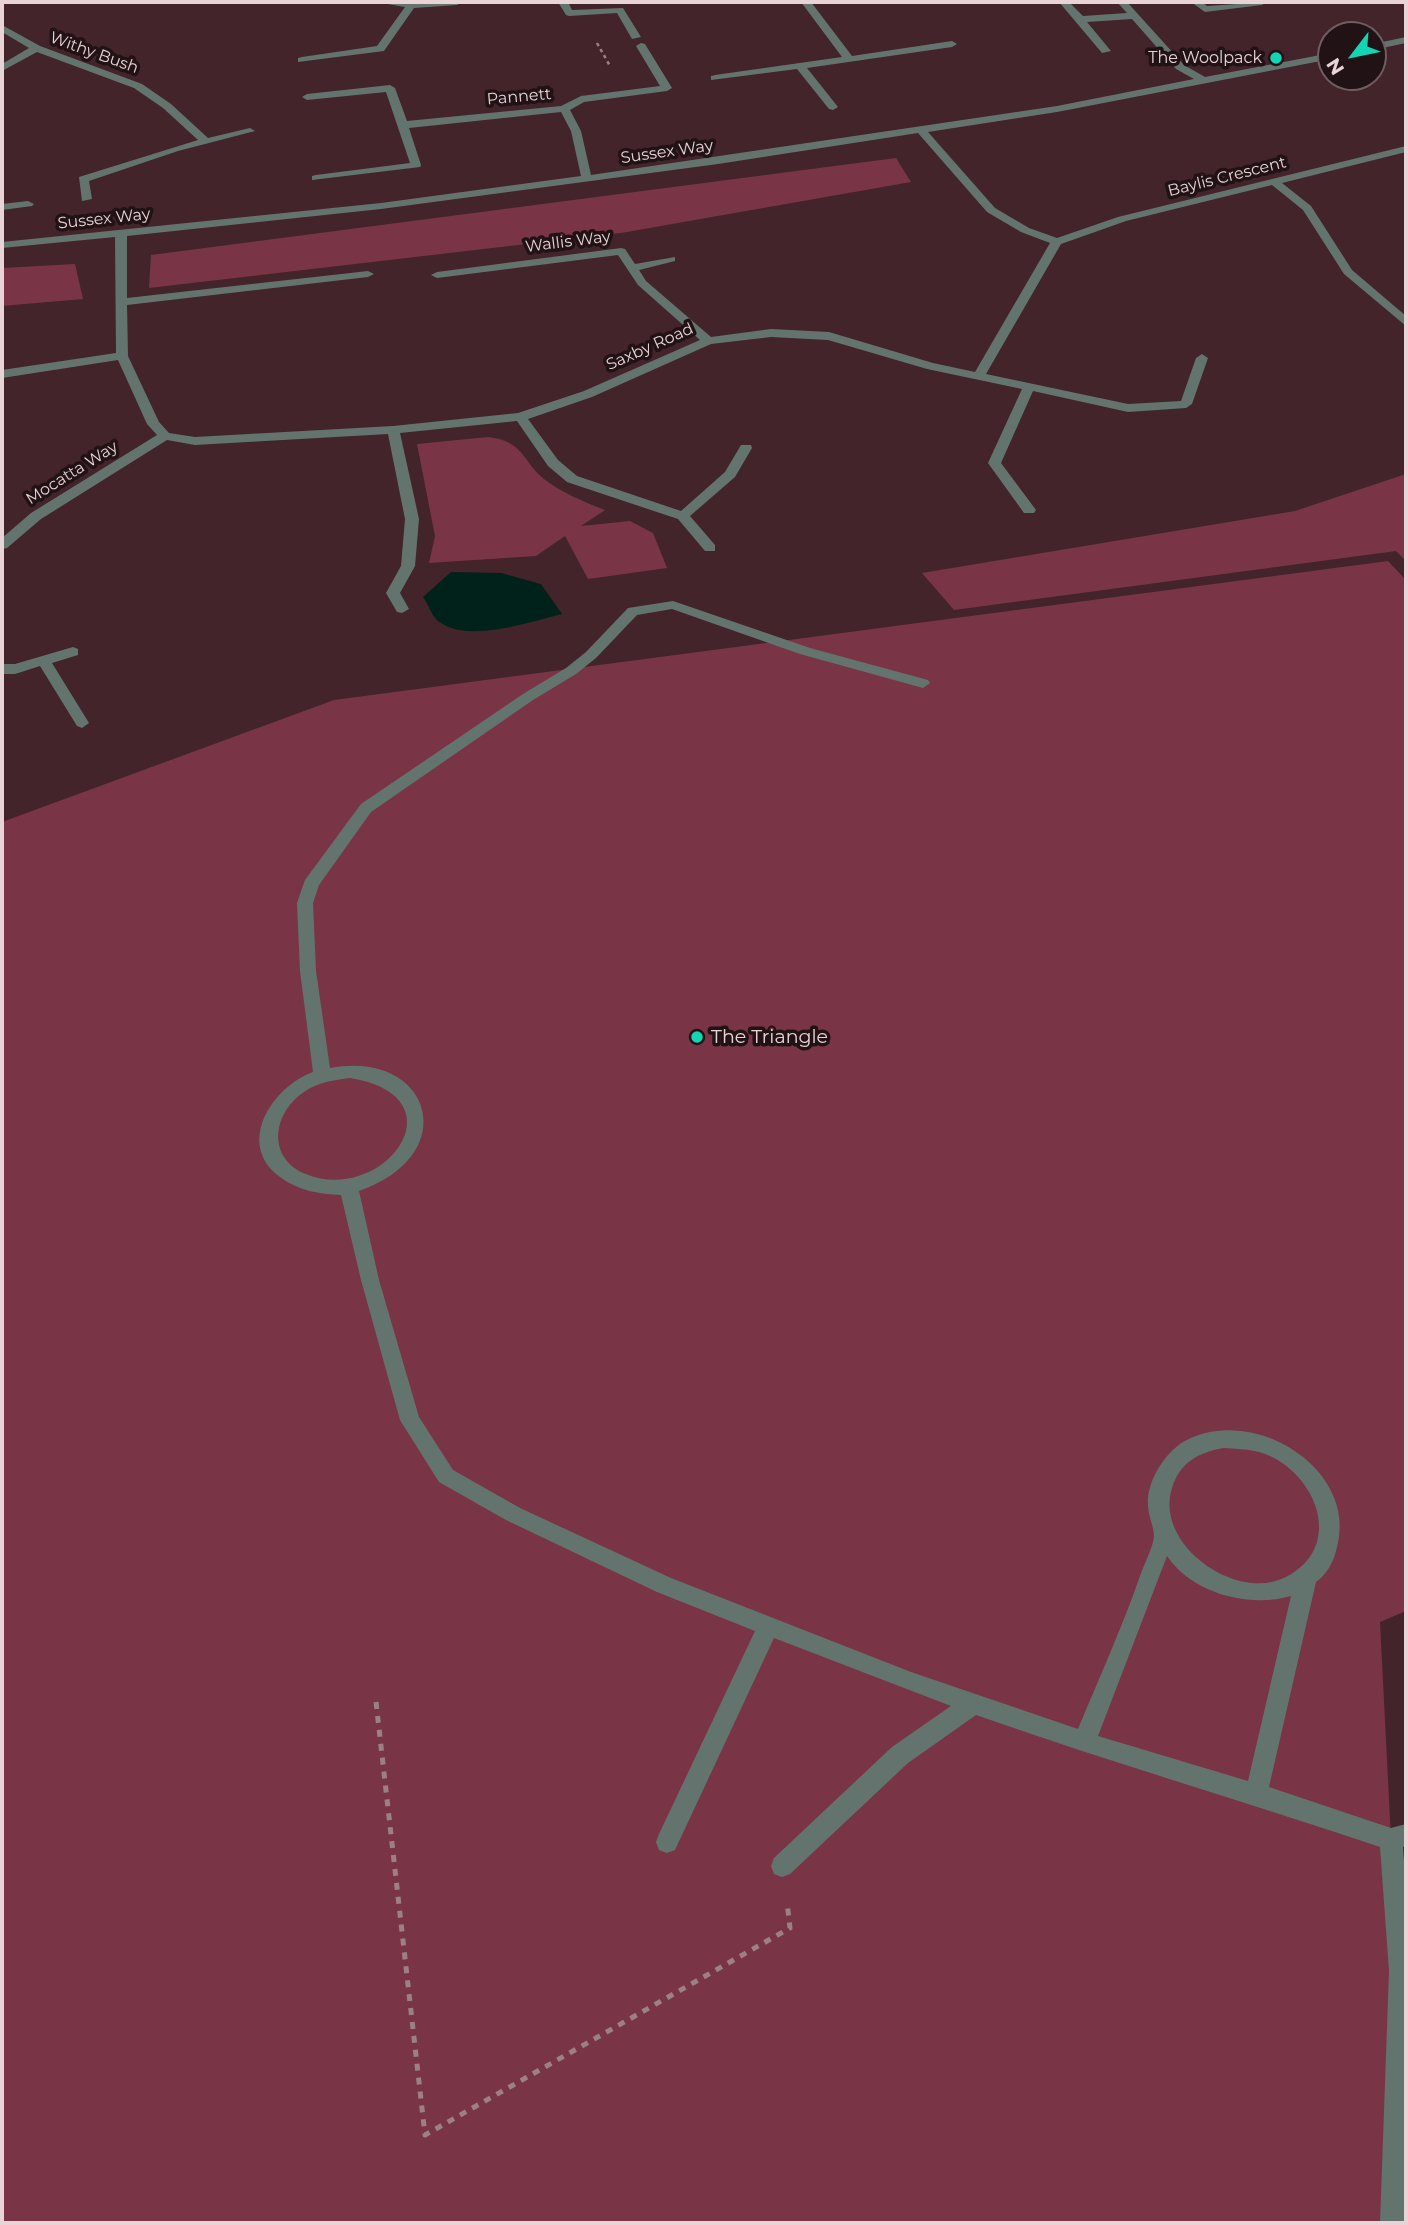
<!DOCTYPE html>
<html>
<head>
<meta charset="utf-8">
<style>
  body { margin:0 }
  #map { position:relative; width:1408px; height:2225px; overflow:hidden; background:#43242a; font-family:Montserrat,sans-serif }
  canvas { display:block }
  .frame { position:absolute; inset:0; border:4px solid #e8d3d6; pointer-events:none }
  .north { position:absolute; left:1317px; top:21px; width:70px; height:70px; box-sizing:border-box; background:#201215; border:2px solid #705f62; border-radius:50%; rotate:238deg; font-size:19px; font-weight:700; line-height:28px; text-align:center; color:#e8d3d6 }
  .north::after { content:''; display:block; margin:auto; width:24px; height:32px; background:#13d5b3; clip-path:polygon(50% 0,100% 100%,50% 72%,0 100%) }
</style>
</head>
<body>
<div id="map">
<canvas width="1408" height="2225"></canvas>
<div class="frame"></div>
<div class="north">N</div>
</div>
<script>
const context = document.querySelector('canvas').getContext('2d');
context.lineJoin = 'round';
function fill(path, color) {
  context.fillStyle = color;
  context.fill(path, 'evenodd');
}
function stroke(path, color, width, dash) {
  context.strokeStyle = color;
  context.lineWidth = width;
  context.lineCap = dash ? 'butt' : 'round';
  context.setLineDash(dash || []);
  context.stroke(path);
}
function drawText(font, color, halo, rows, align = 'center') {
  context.font = font + ' Montserrat,sans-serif';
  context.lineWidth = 7;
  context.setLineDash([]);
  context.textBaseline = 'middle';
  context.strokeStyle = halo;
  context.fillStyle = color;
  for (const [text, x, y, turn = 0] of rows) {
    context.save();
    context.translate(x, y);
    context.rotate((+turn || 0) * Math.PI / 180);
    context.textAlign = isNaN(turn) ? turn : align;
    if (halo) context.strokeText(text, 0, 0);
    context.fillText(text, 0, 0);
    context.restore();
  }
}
const green = new Path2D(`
  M896 158 911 182 621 233 149 288 151 255Z
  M75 264 83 299 2 306V268Z
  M488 437C524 441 522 461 544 479 562 493 584 502 605 510L581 526 630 521 653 533 667 568 588 579 565 536 536 556 429 563 435 536 417 444Z
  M1406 474V561L1396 551 954 610 922 573 1295 511Z
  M1388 561 1406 580V1611L1380 1622 1391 1839 1401 1971 1393 2223H2V822L334 700Z`);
const water = new Path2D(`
  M451 572 501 573 541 584 562 614C529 622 467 644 438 621 432 616 428 604 423 597Z`);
const pathFar1 = new Path2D(`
  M597 43 610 66`);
const path = new Path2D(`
  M376 1702 425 2135 790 1928 787 1902`);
const minor = new Path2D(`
  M376 2H462L457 5 414 8 384 51 298 62V58L302 57 377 46 405 7Z
  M558 2H568L572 10 623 8 641 37 632 39 617 13 569 16 566 15Z
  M801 2H811L852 56 952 41 957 44 952 47 807 68 838 107 833 110 829 109 797 69 711 80V76L715 75 842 57Z
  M1059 2H1069L1083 16 1127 13 1117 2H1127L1184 65 1205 77 1331 53V59L1057 112 928 132 995 208 1029 228 1057 238 1118 217 1406 146V152L1282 183 1311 206 1352 270 1406 316V326L1344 274 1303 210 1272 185 1126 221 1061 244 986 374 1128 404 1181 401 1196 358 1202 354 1208 358 1192 404 1186 408 1128 412 1033 391 1001 463 1036 510 1034 513H1024L988 463 1022 389 927 369 828 340 771 337 711 344 592 397 528 419 558 460 577 476 681 511 725 472 741 445H751L752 448 735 477 690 516 715 545V551H705L678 519 567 482 548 466 517 421 400 433 419 519 415 566 400 593 409 609 402 613 397 612 386 593 401 566 405 519 388 434 195 445 167 440 41 519 7 548 2 549V538L31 513 157 435 147 424 118 360 2 378V370L116 353 115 237 2 248V242L381 203 581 176 571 131 561 112 409 128 421 165 420 167 312 180V176L316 175 410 163 386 92 307 100 302 97 307 94 390 85 395 88 407 121 561 106 581 96 660 86 636 46 641 43 645 44 672 88 667 91 584 102 570 110 581 131 591 175 1057 106 1194 79 1176 69 1132 19 1087 22 1111 51 1102 53ZM918 133 987 212 1021 232 1050 243 975 372 933 363 829 332 771 329 711 337 646 281 639 270 675 261V257L635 264 625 249 621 248 437 272 431 275 437 278 618 255 638 285 700 340 584 391 518 413 393 426 195 437 169 433 159 422 128 356 127 305 368 277 374 274 368 271 127 298V236L381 209 718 164Z
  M1191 2H1202L1207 6 1267 2 1262 5 1205 12Z
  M2 25 40 46 142 84 171 104 208 138 250 128 255 131 178 151 89 181 92 199 82 201 79 177 198 140 163 108 134 88 37 52 2 71V64L29 48 2 32Z
  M1406 37V43L1373 50V44Z
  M28 201 34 204 32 206 2 210V204Z
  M673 601 810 648 928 680 930 683 923 688 800 654 672 609 637 615 596 658 576 674 533 700 371 812 319 885 313 903 316 971 330 1068C430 1049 465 1154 359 1191L379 1280 419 1417 453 1470 520 1508 671 1578 911 1672 1078 1729C1099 1678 1122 1628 1140 1576 1144 1564 1153 1548 1154 1536 1154 1527 1148 1515 1148 1505 1146 1482 1165 1453 1183 1442 1252 1402 1362 1470 1336 1551 1333 1563 1326 1575 1316 1582L1269 1787 1391 1828 1406 1824V1846L1403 1847 1406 1889V2223H1380L1389 1971 1380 1847C1246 1802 1110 1762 976 1715L908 1763 790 1874 782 1877 774 1874 771 1866 774 1858 892 1747 951 1706 774 1638 675 1850 667 1853 659 1850 656 1842 659 1834 755 1631 657 1592 506 1520 439 1482 400 1420 361 1280 341 1195C320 1194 298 1191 280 1177 235 1144 272 1087 313 1072L300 971 297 903 305 880 361 804 523 694 566 668 586 652 628 608ZM350 1078C466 1097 382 1208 303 1173 266 1155 274 1112 304 1092 318 1082 334 1080 350 1078ZM1223 1448C1239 1449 1256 1449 1270 1456 1319 1479 1343 1548 1286 1577 1236 1603 1154 1544 1172 1488 1180 1462 1198 1453 1223 1448ZM1167 1556C1193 1594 1249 1608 1291 1596L1248 1781 1098 1736Z
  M73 647 78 649V655L52 663 89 723 82 728 77 726 40 666 15 674H2V664H15Z`);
const markers = [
  [1276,58,7,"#13d5b3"],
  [697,1037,7,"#13d5b3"]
];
const farStreetnames = [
  ["Withy Bush",94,53,20],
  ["Pannett",519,97,-5],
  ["Sussex Way",667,152,-8],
  ["Baylis Crescent",1227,177,-14],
  ["Sussex Way",104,219,-6],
  ["Wallis Way",568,242,-7],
  ["Saxby Road",650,347,-24],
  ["Mocatta Way",72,473,-32]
];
const farPoinames = [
  ["The Woolpack",1262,58]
];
const poiNames = [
  ["The Triangle",711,1037]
];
fill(green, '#793546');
fill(water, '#00221b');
stroke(pathFar1, '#9b8185', 2.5, [3.5, 3.5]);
stroke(path, '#9b8185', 5, [7, 7]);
fill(minor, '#63746f');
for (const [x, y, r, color] of markers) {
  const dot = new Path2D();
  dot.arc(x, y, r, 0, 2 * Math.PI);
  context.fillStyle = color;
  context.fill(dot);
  stroke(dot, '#201215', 2.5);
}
drawText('16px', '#e8d3d6', '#201215', farStreetnames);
drawText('16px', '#e8d3d6', '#201215', farPoinames, 'right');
drawText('19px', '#e8d3d6', '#201215', poiNames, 'left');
</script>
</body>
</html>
